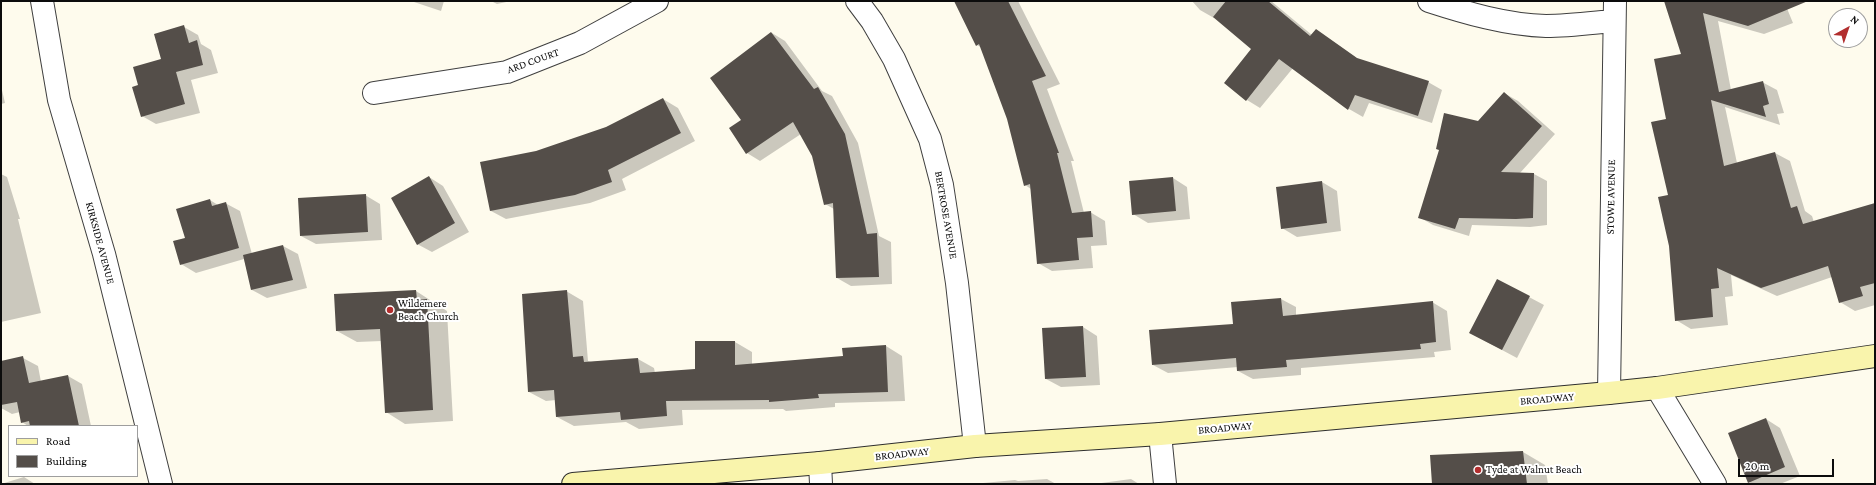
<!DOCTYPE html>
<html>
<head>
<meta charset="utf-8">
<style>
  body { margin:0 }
  #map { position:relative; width:1876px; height:485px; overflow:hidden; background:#fefbed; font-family:"Crimson Pro",serif }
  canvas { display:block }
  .frame { position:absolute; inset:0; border:2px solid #0c0c0c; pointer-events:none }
  .legend { position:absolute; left:8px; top:425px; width:130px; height:52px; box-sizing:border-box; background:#fff; border:1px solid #9e9e9e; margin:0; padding:5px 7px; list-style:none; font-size:12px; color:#0c0c0c }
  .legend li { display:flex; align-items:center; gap:8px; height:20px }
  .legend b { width:20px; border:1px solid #9e9e9e }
  .north { position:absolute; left:1828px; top:8px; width:40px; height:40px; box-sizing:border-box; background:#fff; border:1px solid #9e9e9e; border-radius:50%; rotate:40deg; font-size:11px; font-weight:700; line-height:16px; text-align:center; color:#0c0c0c }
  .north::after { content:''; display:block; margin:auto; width:14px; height:18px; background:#b22e2e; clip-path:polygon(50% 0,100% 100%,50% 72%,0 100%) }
  .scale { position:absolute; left:1738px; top:459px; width:96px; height:18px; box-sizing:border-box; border:2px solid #0c0c0c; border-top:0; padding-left:5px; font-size:12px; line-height:14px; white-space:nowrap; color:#0c0c0c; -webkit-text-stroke:3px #fff; paint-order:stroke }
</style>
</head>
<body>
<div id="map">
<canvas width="1876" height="485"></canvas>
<div class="frame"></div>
<ul class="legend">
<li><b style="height:5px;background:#f9f4ac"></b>Road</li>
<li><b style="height:11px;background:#544e49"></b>Building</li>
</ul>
<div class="north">N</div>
<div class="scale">20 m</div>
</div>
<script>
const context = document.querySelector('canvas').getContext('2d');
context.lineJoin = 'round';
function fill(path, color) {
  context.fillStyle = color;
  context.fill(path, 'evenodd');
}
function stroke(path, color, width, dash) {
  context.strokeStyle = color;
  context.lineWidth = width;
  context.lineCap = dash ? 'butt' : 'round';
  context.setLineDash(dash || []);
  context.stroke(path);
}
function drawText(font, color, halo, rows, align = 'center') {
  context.font = font + ' "Crimson Pro",serif';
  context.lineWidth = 4;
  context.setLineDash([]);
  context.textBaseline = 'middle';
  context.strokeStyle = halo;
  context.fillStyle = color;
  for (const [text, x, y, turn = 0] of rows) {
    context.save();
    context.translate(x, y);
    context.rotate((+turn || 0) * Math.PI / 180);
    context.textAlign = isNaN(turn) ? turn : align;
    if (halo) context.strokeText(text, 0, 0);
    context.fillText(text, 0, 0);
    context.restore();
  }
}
const shadow = new Path2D(`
  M411 1H444L441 11Z
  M491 1H511L497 4Z
  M955 1H1018L1060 84 1047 89 1074 161H1071L1084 213 1090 212 1105 221 1107 245 1091 246 1093 268 1052 271 1038 263 1031 189 1025 185 1008 118 982 48 977 45Z
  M1192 1H1271L1312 35 1316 30 1361 61 1428 82 1442 90 1432 123 1369 103 1363 117 1349 109 1293 68 1260 108 1247 100 1253 49 1215 17 1214 18 1200 10Z
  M1668 1H1802L1786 6 1793 23 1764 34 1718 21 1731 90 1762 82 1777 90 1784 113 1777 114 1780 125 1725 107 1737 163 1775 153 1790 161 1805 211 1812 216 1814 222 1875 204V305L1855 311 1840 302 1832 277 1777 296 1731 275 1733 296 1725 297 1728 325 1691 329 1676 320 1669 195 1667 120 1682 55Z
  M184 27 198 35 201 44 211 50 218 73 191 80 200 113 156 124 142 116 139 86 163 60Z
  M772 33 785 41 822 91 832 96 858 143 879 236 891 242 892 284 851 286 837 278 834 209 825 204 813 156 801 134 760 161 747 153 743 120Z
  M1 86 5 103 1 104Z
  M1504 93 1518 101 1555 134 1520 173 1534 174 1547 181V225L1530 227 1472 225 1469 236 1433 225 1419 217 1478 122Z
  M663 99 678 108 695 141 622 179 626 190 590 203 506 219 491 211 482 163 536 152 607 128Z
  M1 174 7 177 20 219H18L41 313 1 322Z
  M429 177 443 186 469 232 432 252 417 244Z
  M1173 178 1187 187 1190 219 1148 223 1133 214Z
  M1322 182 1337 191 1341 231 1297 237 1282 228Z
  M365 195 380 204 382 240 316 244 301 236Z
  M210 200 218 205 225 203 240 211 252 254 283 246 298 254 307 288 267 298 252 290 244 259 196 273 181 264 186 239Z
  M1497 280 1544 305 1517 358 1470 333Z
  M416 291 447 311 453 421 405 424 386 412 382 341 357 342 337 331Z
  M566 291 583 301 588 361 591 362 638 359 654 368 655 373 696 370 735 342 752 352V365L844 357 886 346 902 356 905 401 835 403V407L786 411 783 409 682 410 683 425 639 429 626 422 574 426 557 417 556 400 546 401 529 392Z
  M1281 299 1296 307V316L1432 302 1447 311 1451 350 1434 352 1435 357 1301 368V375L1253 379 1238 371V367L1168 373 1153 365 1234 324Z
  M1083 327 1097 336 1100 385 1061 387 1046 379Z
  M23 358 38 366 41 382 68 376 82 384 91 426H28L22 422 20 412 12 414 1 408V362Z
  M1766 419 1780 428 1800 476 1780 484H1752L1749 482Z
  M1523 452 1545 465 1548 484H1433Z
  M24 477 35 484H1Z
  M1047 479 1056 484 983 483 1015 480 1018 481Z
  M1131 479 1139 484H1094Z`);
const building = new Path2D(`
  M954 1H1008L1046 76 1032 81 1059 153H1057L1072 213 1091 211 1093 237 1077 238 1079 260 1037 264 1030 184 1024 186 1007 119 979 44 976 46Z
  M1226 1H1268L1310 36 1316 29 1357 58 1429 81 1418 116 1355 95 1348 110 1279 59 1246 101 1224 83 1251 49 1213 17Z
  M1664 1H1808L1748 26 1703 13 1719 92 1763 81 1769 104 1763 106 1766 117 1711 100 1724 166 1775 152 1791 208 1797 206 1803 224 1875 203V283L1860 287 1863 296 1839 303 1828 266 1761 288 1717 268 1719 288 1711 289 1713 317 1675 321 1669 246 1658 197 1668 195 1651 122 1666 119 1654 59 1681 54Z
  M184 25 189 43 197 40 203 65 176 72 185 104 141 117 132 87 138 85 133 67 161 59 154 34Z
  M771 32 814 89 818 87 845 134 867 234 877 233 879 277 836 278 833 203 824 205 812 156 793 122 746 154 729 128 741 120 710 78Z
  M1504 92 1542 126 1501 172 1534 173 1533 218 1516 219 1459 218 1455 229 1418 218 1439 150 1436 149 1444 113 1478 121Z
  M663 98 681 133 608 170 612 182 575 195 490 211 480 162 536 151 606 127Z
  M429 176 455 223 417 245 391 198Z
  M1173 177 1176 211 1132 215 1129 181Z
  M1322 181 1327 223 1281 229 1276 187Z
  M366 194 368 232 300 236 298 198Z
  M210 199 212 206 226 202 239 248 180 265 173 241 185 238 176 209Z
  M283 245 293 280 251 290 243 255Z
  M1497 279 1530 296 1502 350 1469 333Z
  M416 290 417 300 427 299 433 410 385 413 380 329 336 331 334 294Z
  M567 290 573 357 583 356 584 362 638 358 640 373 695 369V341H735V365L843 356 842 348 886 345 888 392 818 394 819 398 769 402V400L666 401 667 416 621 420 620 412 556 417 554 390 528 392 522 294Z
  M1281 298 1283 316 1433 301 1436 342 1420 344 1421 349 1286 360 1287 367 1237 371 1236 358 1152 365 1149 330 1233 324 1231 302Z
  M1083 326 1086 377 1045 379 1042 328Z
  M23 356 29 383 68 375 79 426H30L29 421 21 423 17 402 1 405V361Z
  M1766 418 1785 467 1748 483 1728 433Z
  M1523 451 1527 484H1432L1430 455Z`);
const street = new Path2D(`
  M42 1 59 100 104 254 161 484
  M857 1 872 21 894 59 930 139 942 185 957 283 975 446
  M1429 1C1466 13 1507 25 1546 26 1568 26 1591 23 1613 21
  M374 93 507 72 580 43 657 1
  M1657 388 1715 484
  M1609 393 1615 1
  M1160 434 1165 484
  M820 463 821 484`);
const secondary = new Path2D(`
  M573 484 820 463 975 446 1160 434 1609 393 1657 388 1875 356`);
const markers = [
  [390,310,4,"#b22e2e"],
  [1478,470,4,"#b22e2e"]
];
const streetNames = [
  ["ARD COURT",533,61,-20],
  ["STOWE AVENUE",1611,197,-89],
  ["BERTROSE AVENUE",946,215,80],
  ["KIRKSIDE AVENUE",100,243,75],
  ["BROADWAY",1547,399,-5],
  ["BROADWAY",1225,428,-5],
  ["BROADWAY",902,454,-6]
];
const poiNames = [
  ["Wildemere",398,304],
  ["Beach Church",398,317],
  ["Tyde at Walnut Beach",1486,470]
];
fill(shadow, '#0003');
fill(building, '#544e49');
stroke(street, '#3f3f3f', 24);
stroke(secondary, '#2e2e2e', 24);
stroke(street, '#fff', 22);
stroke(secondary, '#f9f4ac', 22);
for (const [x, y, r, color] of markers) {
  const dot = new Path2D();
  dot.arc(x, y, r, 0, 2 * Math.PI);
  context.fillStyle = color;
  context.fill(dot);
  stroke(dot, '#fff', 1.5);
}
drawText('11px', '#0c0c0c', '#fff', streetNames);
drawText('11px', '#0c0c0c', '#fff', poiNames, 'left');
</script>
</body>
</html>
